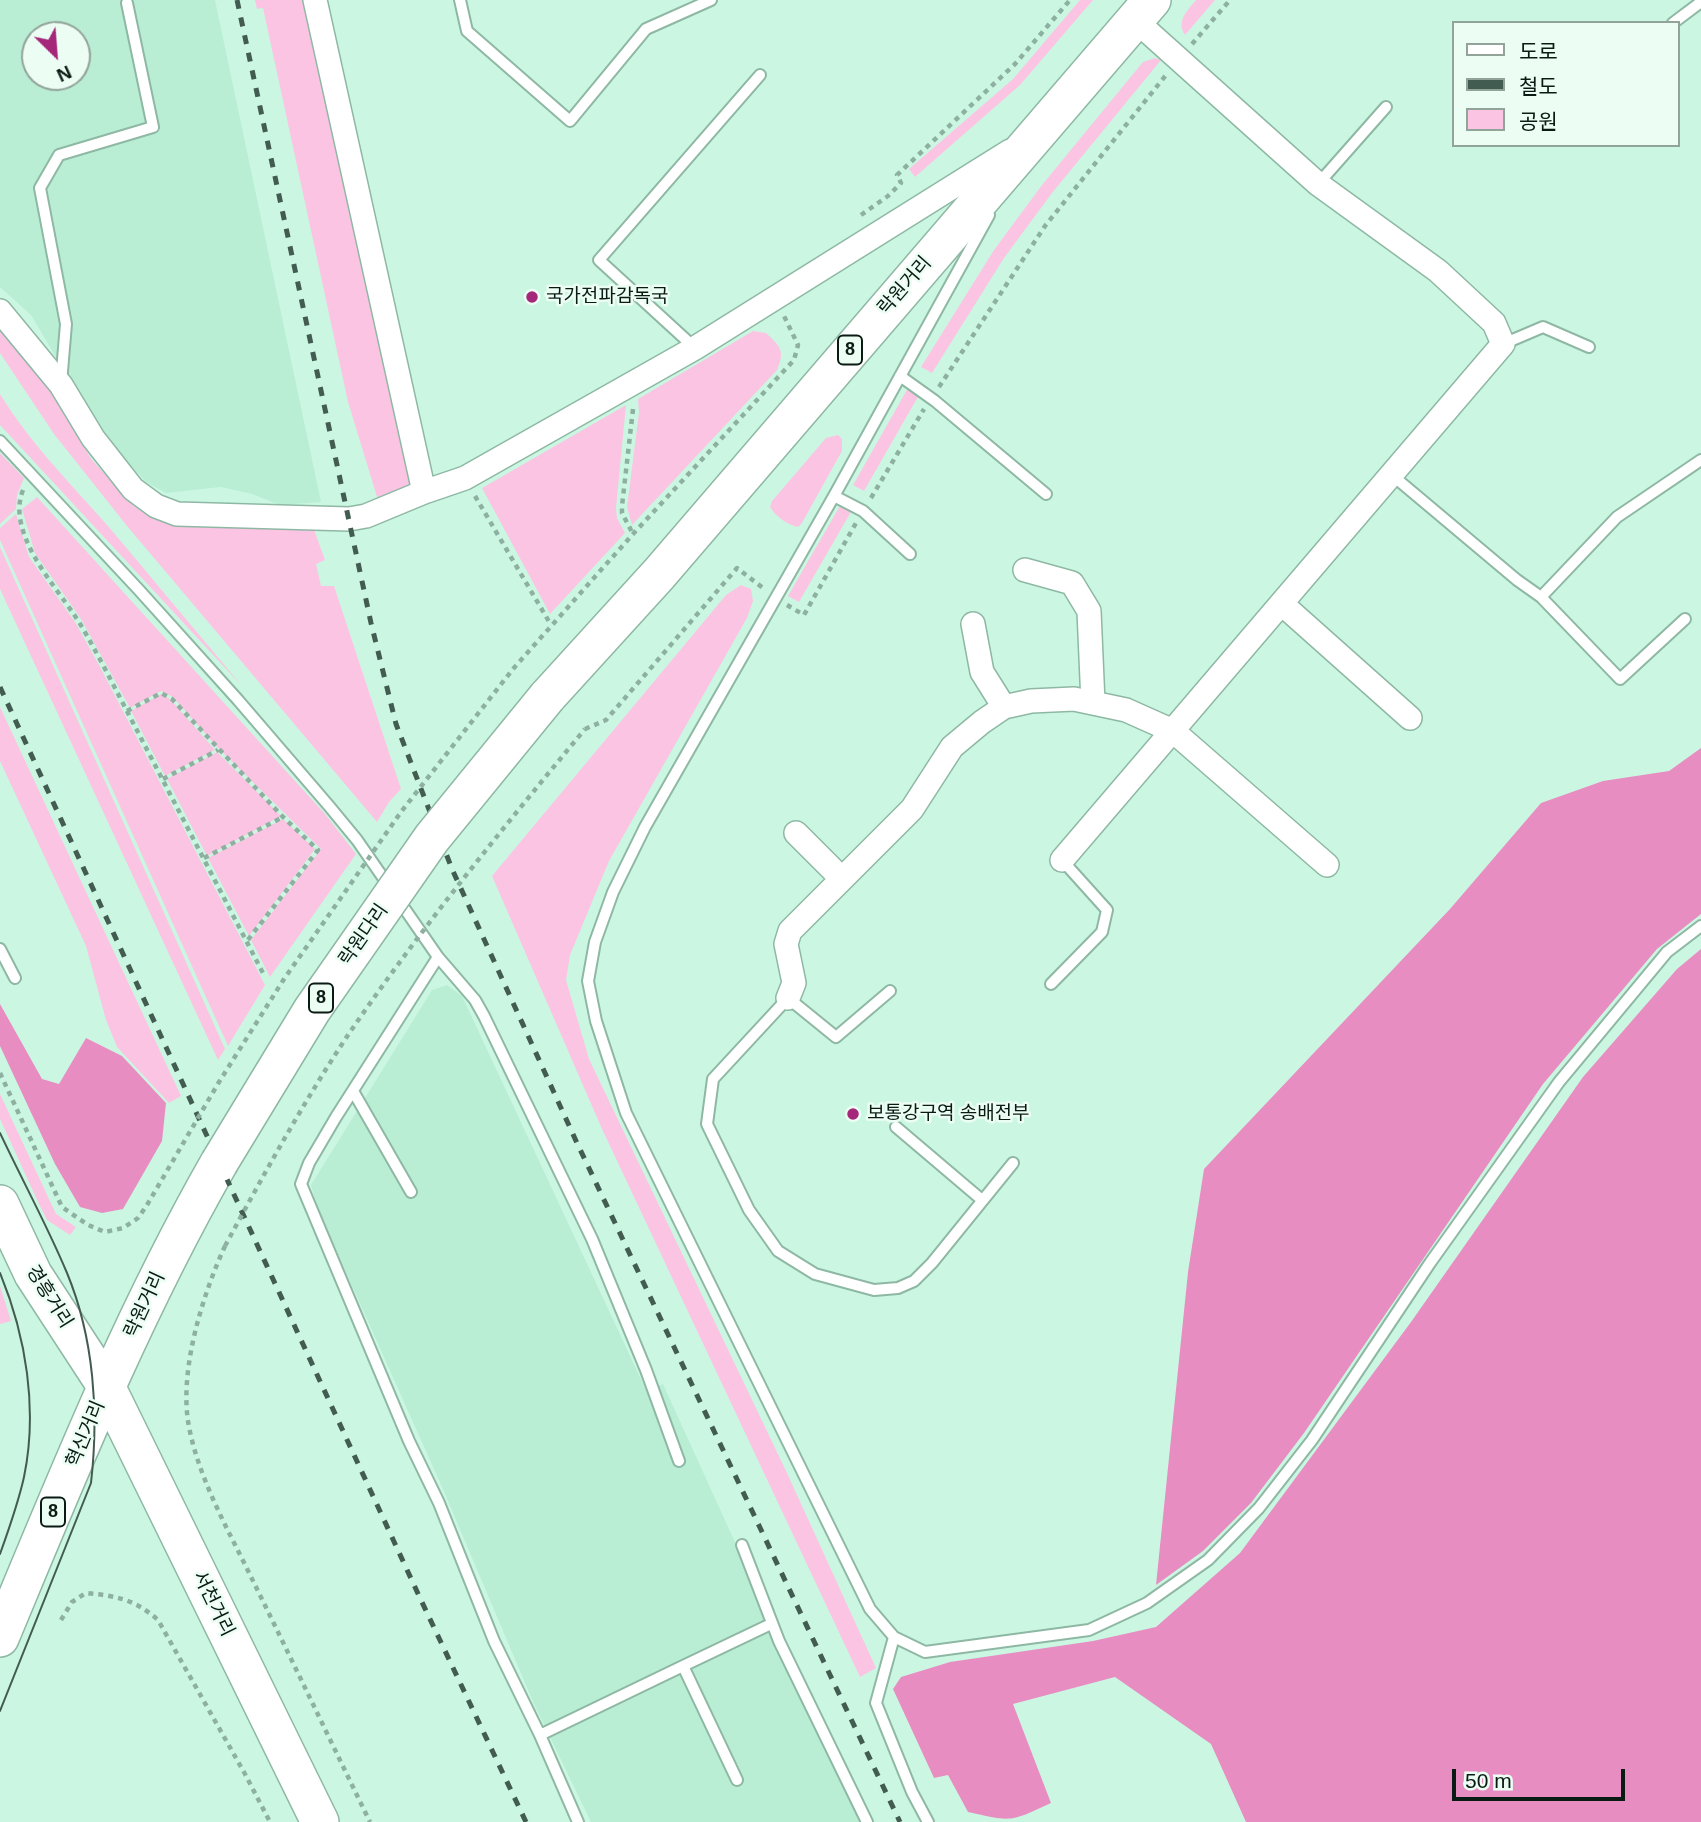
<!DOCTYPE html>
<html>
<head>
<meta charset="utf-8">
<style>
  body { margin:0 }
  #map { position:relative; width:1701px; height:1822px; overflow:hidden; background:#cbf7e2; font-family:Arial,"Noto Sans KR",sans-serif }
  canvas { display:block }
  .legend { position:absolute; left:1452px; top:21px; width:228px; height:126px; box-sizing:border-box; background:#ecfdf4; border:2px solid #92a39a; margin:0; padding:9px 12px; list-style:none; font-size:21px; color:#0a1b14 }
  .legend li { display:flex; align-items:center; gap:14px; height:35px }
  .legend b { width:35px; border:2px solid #92a39a }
  .north { position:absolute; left:21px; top:21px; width:70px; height:70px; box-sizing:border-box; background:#ecfdf4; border:2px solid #92a39a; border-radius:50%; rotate:155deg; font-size:19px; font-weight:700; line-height:28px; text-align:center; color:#0a1b14 }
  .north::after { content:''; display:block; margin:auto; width:24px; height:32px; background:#a4277a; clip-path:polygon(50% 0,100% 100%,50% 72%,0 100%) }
  .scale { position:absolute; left:1452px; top:1769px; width:173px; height:32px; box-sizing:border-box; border:4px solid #0a1b14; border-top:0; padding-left:9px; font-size:21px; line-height:24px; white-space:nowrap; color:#0a1b14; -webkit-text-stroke:5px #ecfdf4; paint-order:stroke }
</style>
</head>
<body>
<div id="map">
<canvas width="1701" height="1822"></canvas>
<ul class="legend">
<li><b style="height:9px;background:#fff"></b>도로</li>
<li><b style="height:9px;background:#435c51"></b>철도</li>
<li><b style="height:19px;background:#fcc4e3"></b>공원</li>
</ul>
<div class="north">N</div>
<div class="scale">50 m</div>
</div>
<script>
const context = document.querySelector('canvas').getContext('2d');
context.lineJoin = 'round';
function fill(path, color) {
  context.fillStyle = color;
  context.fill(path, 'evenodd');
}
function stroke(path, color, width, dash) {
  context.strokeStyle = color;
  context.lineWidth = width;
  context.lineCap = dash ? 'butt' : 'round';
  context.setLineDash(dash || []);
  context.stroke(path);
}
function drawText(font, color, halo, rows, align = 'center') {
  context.font = font + ' Arial,"Noto Sans KR",sans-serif';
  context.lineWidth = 5;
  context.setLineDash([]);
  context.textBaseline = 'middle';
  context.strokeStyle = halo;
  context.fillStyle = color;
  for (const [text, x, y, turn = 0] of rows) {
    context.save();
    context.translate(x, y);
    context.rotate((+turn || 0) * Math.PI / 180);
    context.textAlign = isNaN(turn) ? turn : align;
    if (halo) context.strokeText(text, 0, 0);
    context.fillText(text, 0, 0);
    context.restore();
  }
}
const built = new Path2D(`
  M0 0H215L321 502 280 505 252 494 221 487 166 493 146 482 100 432 31 315 0 287ZM35 35H77V77H35Z
  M447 985 462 996 646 1390 663 1384 739 1551 766 1623 860 1822H591L534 1704 442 1487 319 1212 311 1185 432 990Z`);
const green = new Path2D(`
  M255 0H307L412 486 378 500 348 402 263 8 257 9Z
  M1080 0H1093L1020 85 915 177 909 169 1013 79Z
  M1196 0H1215L1185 35C1176 21 1187 11 1196 0Z
  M1155 58 1161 60 1052 193 1004 258 932 373 921 367 994 250 1042 185 1143 62Z
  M0 331H3L29 357 92 460 135 507 157 520 185 524 313 527 325 560 316 564 321 586H334L401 789 389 802 377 822 127 526 54 434 0 353Z
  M753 331 766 333C781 347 785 351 777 370L632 525 627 507 639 412 638 399Z
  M908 388 919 395 864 491 853 485Z
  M0 394C30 443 70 483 108 526 153 579 197 633 242 686L0 425Z
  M626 405 616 508 617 518 625 533 550 614 482 488Z
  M838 435 842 439V451L802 523 798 527C788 525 775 516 770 507L772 501 826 438Z
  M0 453 24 478 17 495 16 509 0 524Z
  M37 497 325 814 356 854 270 977 251 940 321 849 217 747 173 697 161 691 130 708 81 619 35 553 22 509Z
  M841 504 852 510 799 602 788 596Z
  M16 514 29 557 75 622 99 665 265 985 228 1046 0 540V528Z
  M0 547 225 1049 218 1060 0 589Z
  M741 585 751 589 753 601 747 618 609 861 570 955 566 980 589 1059 787 1473 876 1668 860 1677 602 1129 492 876 726 595Z
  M161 694 170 699 215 750 165 776 131 711Z
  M0 707 181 1096 169 1103 117 1047 106 1020 86 946 0 761Z
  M217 752 281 816 207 856 167 779Z
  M283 819 315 849 249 936 208 858Z
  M0 1094 56 1214 76 1227 70 1235 47 1220 38 1202 0 1119Z
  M0 1286 11 1321 0 1324Z`);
const forest = new Path2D(`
  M1701 748V914L1657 949 1543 1084 1304 1433 1251 1503 1203 1551 1156 1585 1188 1272 1204 1169 1450 909 1541 803 1603 781 1669 771Z
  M1701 949V1822H1246L1211 1744 1115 1677 1013 1704 1051 1803C1010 1822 1013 1822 968 1812L948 1775 934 1778 893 1689 901 1677 950 1662 1093 1641 1156 1627 1240 1553 1411 1322 1583 1077 1677 969Z
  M0 1004 42 1079 59 1084 86 1038 122 1056 166 1103 162 1141 123 1209 102 1213 80 1207 55 1164 0 1046Z`);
const path = new Path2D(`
  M1192 44 1230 0
  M861 215 888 196 901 183 897 175 1015 64 1070 0
  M939 387 1045 226 1166 75
  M633 409 622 506V513L633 534
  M23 490C6 532 53 583 75 616 85 631 93 647 102 663L265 977
  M475 496 551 625
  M871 498 924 409
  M787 605 804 615 856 523
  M513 669 633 534 794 360 798 345 784 316
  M127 711 161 693 172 699 283 817 318 850 247 941
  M585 729 606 720 737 568 763 588
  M163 779 218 750
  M204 858 283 817
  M0 1073 62 1207 88 1225 105 1232 123 1228 138 1218 147 1205
  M225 1246C203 1294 180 1367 188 1421 197 1477 229 1531 254 1583 293 1662 331 1742 370 1822
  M61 1620 72 1602 86 1593C117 1596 134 1599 158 1620L245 1774 270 1822`);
const service = new Path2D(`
  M460 0 467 31 570 121 646 29 711 0
  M1673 23 1701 2
  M1318 184 1386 107
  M989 215 834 496 645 827 613 892 595 942 588 981 596 1021 626 1113 870 1609 894 1637 925 1652 1089 1630 1147 1603 1208 1560 1259 1508 1312 1440 1430 1263 1559 1082 1667 952 1701 926
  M1503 344 1543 327 1589 347
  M695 348 599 260 760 75
  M900 376 935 401 1046 494
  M61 383 66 324 40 188 59 155 153 127 127 3
  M0 441 139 590 238 700 329 806 357 840 438 957 336 1117 309 1163 301 1184 409 1441 439 1503 494 1641 540 1735 578 1822
  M1392 475 1517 580 1541 597 1617 517 1701 460
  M834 496 863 511 910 554
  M1541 597 1620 679 1685 619
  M0 949 15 978
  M438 957 475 1000 484 1016 592 1239 646 1370 679 1461
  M1051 984 1102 932 1107 910 1062 860
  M890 991 836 1037 788 998 713 1079 707 1124 749 1210 778 1251 815 1274 874 1290 898 1288 914 1281 932 1263 1013 1163
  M353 1091 411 1192
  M896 1127 982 1200
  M742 1545 779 1641 867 1822
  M894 1637 876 1703 912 1792 928 1822
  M540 1735 683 1666
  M737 1780 683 1666 771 1624`);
const minor = new Path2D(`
  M315 0 424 492
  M0 311 61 385 93 438 133 489 156 506 177 514 349 519 366 516 424 492 465 478 695 348 1010 151
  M1025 570 1072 583 1089 611 1093 703
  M1282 604 1410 718
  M973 624 982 672 1004 707
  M796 833 842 879
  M1062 860 1503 344 1494 323 1438 271 1318 184 1135 20
  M788 998 794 983 786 944 790 931 912 809 952 747 982 722 1004 707 1031 701 1074 699 1126 710 1173 731 1327 865`);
const primary = new Path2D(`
  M547 697 659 574 1152 0
  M0 1204 33 1274 106 1386 320 1822
  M0 1638C67 1477 132 1315 219 1163`);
const tram = new Path2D(`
  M0 1133C22 1180 47 1225 67 1273 94 1338 99 1413 91 1483L0 1711
  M0 1273C26 1336 38 1409 24 1477 18 1504 9 1529 0 1554`);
const rail = new Path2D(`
  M237 0 371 623 396 724 452 869 577 1143 900 1822
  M0 687 420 1598 526 1822`);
const pathBridge = new Path2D(`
  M147 1205 219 1082 284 979 401 812 513 669
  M225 1246C264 1174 303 1103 348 1035 421 928 503 828 585 729`);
const primaryBridge = new Path2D(`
  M219 1163 312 1010 432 838 547 697`);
const markers = [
  [532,297,7,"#a4277a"],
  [853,1114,7,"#a4277a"]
];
const shields = [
  [850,350,24],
  [321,998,24],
  [53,1512,24]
];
const shieldNames = [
  ["8",850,350],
  ["8",321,998],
  ["8",53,1512]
];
const streetNames = [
  ["락원거리",905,286,-49],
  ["락원다리",364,935,-55],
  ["경흥거리",49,1297,58],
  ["락원거리",145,1305,-65],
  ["혁신거리",86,1434,-67],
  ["서천거리",213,1604,64]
];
const poiNames = [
  ["국가전파감독국",546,297],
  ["보통강구역 송배전부",867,1114]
];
fill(built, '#b9eed5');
fill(green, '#fcc4e3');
fill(forest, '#e88dc1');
stroke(service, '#8eb8a4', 14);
stroke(minor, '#8eb8a4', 26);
stroke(primary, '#8eb8a4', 40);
stroke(path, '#8db0a0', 4.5, [5, 5]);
stroke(service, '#fff', 10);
stroke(minor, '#fff', 23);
stroke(primary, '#fff', 37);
stroke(tram, '#435c51', 2);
stroke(rail, '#435c51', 5, [9, 9]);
stroke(primaryBridge, '#8eb8a4', 40, []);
stroke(pathBridge, '#8db0a0', 4.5, [5, 5]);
stroke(primaryBridge, '#fff', 37);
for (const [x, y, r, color] of markers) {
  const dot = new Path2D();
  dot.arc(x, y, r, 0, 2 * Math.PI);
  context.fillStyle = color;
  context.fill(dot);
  stroke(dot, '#ecfdf4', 2.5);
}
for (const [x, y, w] of shields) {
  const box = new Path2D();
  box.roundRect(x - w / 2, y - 14.5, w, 29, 5);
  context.fillStyle = '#ecfdf4';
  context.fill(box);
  stroke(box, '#0a1b14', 2);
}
drawText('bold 18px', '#0a1b14', null, shieldNames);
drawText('19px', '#0a1b14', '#ecfdf4', streetNames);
drawText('19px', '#0a1b14', '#ecfdf4', poiNames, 'left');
</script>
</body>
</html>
